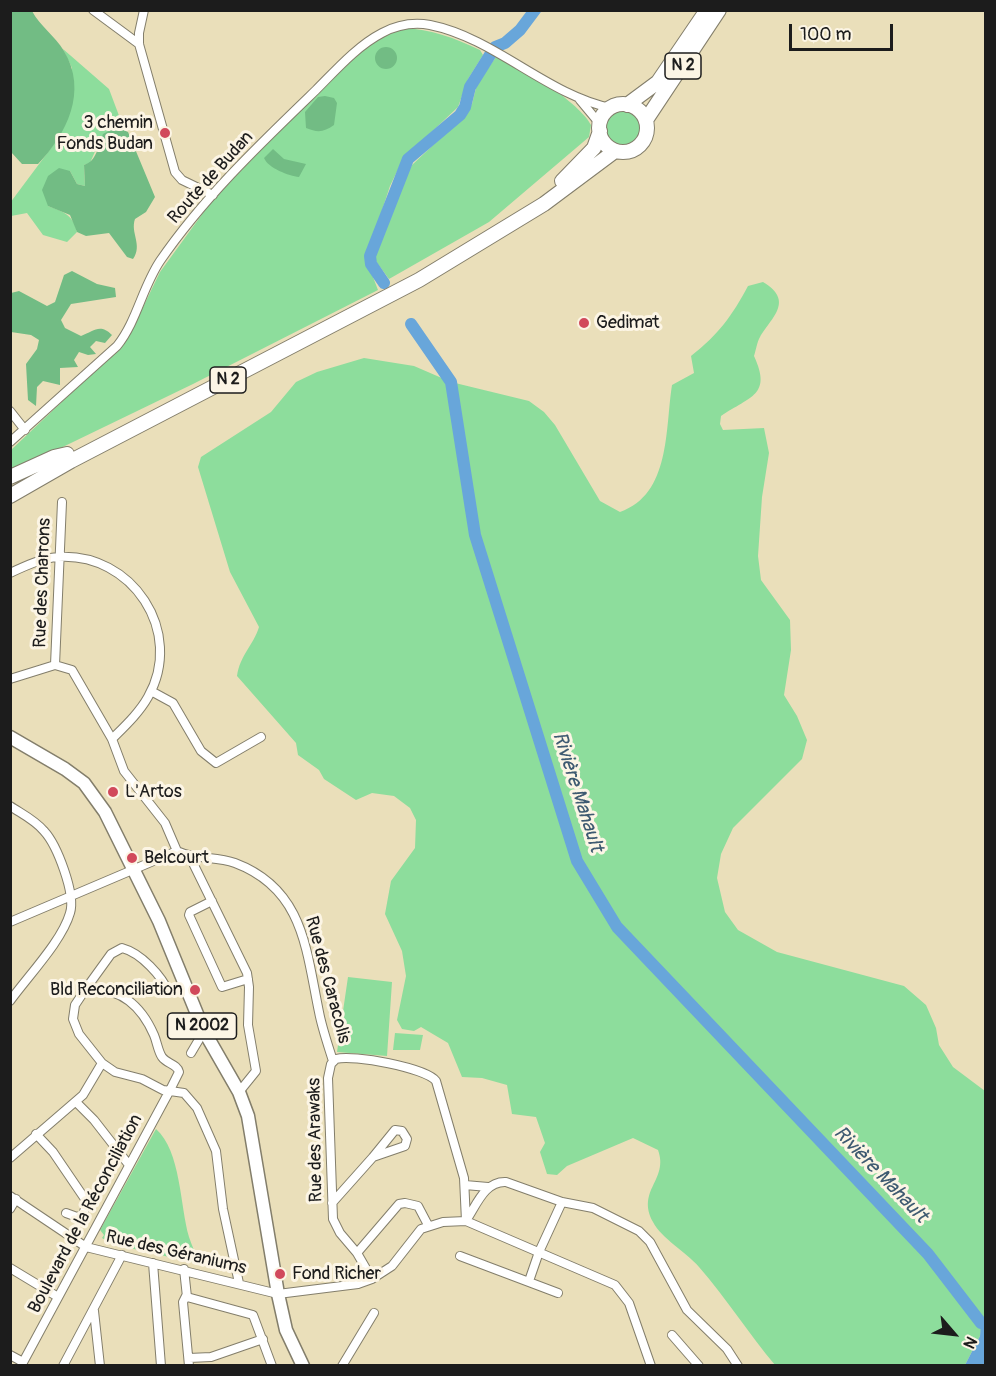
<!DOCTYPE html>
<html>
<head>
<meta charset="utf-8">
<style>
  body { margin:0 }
  #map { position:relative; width:996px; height:1376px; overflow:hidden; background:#eadfba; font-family:Pangolin,sans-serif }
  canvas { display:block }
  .frame { position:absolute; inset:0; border:12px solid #1c1c1c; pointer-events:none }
  .north { position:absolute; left:924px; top:1304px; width:60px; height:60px; -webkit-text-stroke:4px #fcf5e5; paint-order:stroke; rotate:118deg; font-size:16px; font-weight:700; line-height:24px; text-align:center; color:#1c1c1c }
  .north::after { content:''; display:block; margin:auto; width:21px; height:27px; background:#1c1c1c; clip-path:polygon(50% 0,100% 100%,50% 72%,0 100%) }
  .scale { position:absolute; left:789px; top:24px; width:104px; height:27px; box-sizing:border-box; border:3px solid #1c1c1c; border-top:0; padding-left:8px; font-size:18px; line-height:21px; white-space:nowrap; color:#1c1c1c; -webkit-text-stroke:4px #fcf5e5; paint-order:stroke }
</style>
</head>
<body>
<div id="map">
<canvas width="996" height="1376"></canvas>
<div class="frame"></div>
<div class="north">N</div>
<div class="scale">100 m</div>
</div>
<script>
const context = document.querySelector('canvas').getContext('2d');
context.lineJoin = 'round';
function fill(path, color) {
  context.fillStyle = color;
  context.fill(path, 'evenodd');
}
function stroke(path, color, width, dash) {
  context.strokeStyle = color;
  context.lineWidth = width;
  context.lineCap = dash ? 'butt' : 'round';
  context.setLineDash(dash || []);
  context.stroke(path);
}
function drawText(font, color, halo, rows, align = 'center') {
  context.font = font + ' Pangolin,sans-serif';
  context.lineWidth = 6;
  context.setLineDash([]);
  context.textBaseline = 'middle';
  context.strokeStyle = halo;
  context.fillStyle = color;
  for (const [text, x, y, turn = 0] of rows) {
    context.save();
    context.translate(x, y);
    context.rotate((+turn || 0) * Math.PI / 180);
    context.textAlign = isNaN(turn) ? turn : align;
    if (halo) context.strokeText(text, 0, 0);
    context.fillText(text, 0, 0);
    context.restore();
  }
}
const green = new Path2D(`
  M403 28C431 29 455 38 480 50L483 55 468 79 458 107 403 159 390 186 366 259 378 290 193 384 11 472V450L121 346 131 332 160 272 211 202 333 75 378 38Z
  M63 49 109 89 124 129 116 127 97 147 90 163 84 165 85 186 77 184 70 171 48 206C63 212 73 214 77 232L67 242 43 235 27 213 11 216 10 203 54 144 72 68Z
  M496 57C519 63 581 104 591 125L589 137 489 222 389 279 375 260V251L398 190 412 165 464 116 472 104 477 84Z
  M606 128a18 18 0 1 1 36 0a18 18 0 1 1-36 0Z
  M763 282C795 301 771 318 760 337 757 342 756 350 754 356 772 395 751 396 721 416L720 424 723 430 764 428 769 453 762 497 758 556 761 580 790 620 791 650 784 695 797 716 807 740 802 759 733 828 721 854 717 878 725 912 738 930 777 952 904 986 926 1005 936 1028 939 1045 953 1067 985 1091V1320L982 1323 980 1336 965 1365H775C749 1334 726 1298 699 1267 687 1253 661 1238 653 1222 636 1190 669 1180 658 1150L633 1138 567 1166 557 1175 547 1174 540 1152 545 1143 536 1117 512 1114 507 1085 482 1078 462 1077 448 1043 421 1027 414 1031 402 1029 397 1020 406 976 402 951 385 914 391 881 415 848 416 820 410 808 394 796 372 793 356 800 324 779 319 770 298 755 296 743 237 676C240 655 253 646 259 627L230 572 198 467 201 457 271 412 296 382 317 372 364 358 414 366 451 382 529 401 544 412 555 425 600 501 620 512C671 494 665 429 672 385L694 373 691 356C718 335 732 316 748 286Z
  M348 977 392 982 387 1056 337 1052Z
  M395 1033 423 1035 420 1050H393Z
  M156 1129C181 1151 180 1206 189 1237 192 1246 196 1255 200 1264L112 1244 102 1238 104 1235 100 1230Z`);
const forest = new Path2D(`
  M11 10 32 11C40 26 55 36 64 51 88 91 67 134 38 164H22L11 152Z
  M375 58a11 11 0 1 1 22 0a11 11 0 1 1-22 0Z
  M325 96 334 98 337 103 334 125C324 132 318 133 306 128L305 112 318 97Z
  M116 127 128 132 155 197 146 212 135 219C130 233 143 245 133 259L127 257 109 233 86 236 77 232 70 215 48 206 42 190 48 176 59 168 70 171 77 184 85 186 84 165C97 161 98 146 103 134Z
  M273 149 284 159 306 164 299 177C289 176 268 168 264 158Z
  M72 271 97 284 115 288 116 297 71 304 61 320 65 328 81 336C94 331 100 323 112 335L105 343 96 341 90 347 96 354 88 355 79 352 74 360 78 367 60 368V385L43 381 37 387 36 406 28 400 26 364 37 349 39 340 31 335 11 332V293L19 291 47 306 55 302 64 275Z`);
const water = new Path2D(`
  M985 1320V1365H965L980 1336 981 1323Z`);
const river = new Path2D(`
  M384 283 371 264 370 256 408 159 460 115 465 107 470 87 495 47 505 43 520 30 535 10
  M411 324 451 382 475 535 577 861 617 927 928 1254 981 1323`);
const street = new Path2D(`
  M93 10 139 44
  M144 10 139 33V44L175 172 182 180 213 195
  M580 100 600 124
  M10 411 25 430
  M10 442 117 346C137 321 142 288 160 261 204 197 261 143 316 90 336 70 357 46 382 33 397 25 413 22 430 25 495 38 547 95 611 108
  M10 573C25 566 42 558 58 557 132 552 185 632 148 697 139 713 125 726 112 739
  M55 665 62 502
  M10 679 55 665 72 670 112 739 124 771 165 823 177 851
  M151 691 173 703 201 751 216 763 261 737
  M10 806C22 814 35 820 44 831 57 845 76 894 70 913 62 941 28 976 10 1001
  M190 857 247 973 249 987 248 1025 256 1071 239 1092
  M212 901 190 912 189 915 222 987 248 979
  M10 922 177 851C196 860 216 856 235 863 304 889 306 950 319 1012 322 1028 328 1045 333 1061
  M85 990 111 954 122 948C141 953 162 976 169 993
  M191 1053 204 1031
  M76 1102 94 1120 129 1165
  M36 1134 53 1152 87 1202 83 1215 77 1217 66 1213
  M10 1158 83 1095 102 1063
  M465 1185 488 1187
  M10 1196 86 1247 278 1294 358 1284 372 1279 392 1266 421 1229 443 1222 466 1221 615 1285 629 1303 651 1366
  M332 1203 373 1157 405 1146 407 1139 402 1131 395 1130 373 1157
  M10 1209 16 1199
  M467 1219C477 1204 485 1181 506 1182L562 1202 593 1208 639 1231 650 1242 687 1310 727 1349 738 1366
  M357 1253 399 1204 405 1203 418 1206 428 1225
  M460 1256 558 1293
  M153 1263 161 1366
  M10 1268 58 1297
  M184 1269 187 1297 253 1315 272 1366
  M372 1279 357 1253 340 1233 333 1219 328 1078 331 1064 336 1059C353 1054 426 1068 436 1081L464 1178 466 1221
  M529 1281 539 1252 562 1202
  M186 1296 183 1302 189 1366
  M94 1311 100 1366
  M672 1335 699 1366
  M10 1355 23 1362
  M189 1358 211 1357 263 1339
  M21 1366 170 1090 179 1072C177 1064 167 1064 162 1057 158 1051 157 1042 154 1035 141 1005 119 986 85 990L75 1005 73 1019 79 1034 102 1063 115 1072 142 1079 163 1090 184 1093 197 1108 216 1151 223 1209 239 1283
  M63 1366 122 1255
  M342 1366 374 1313`);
const primary = new Path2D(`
  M10 737 65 769 84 783 105 812 159 921 204 1031 239 1092 248 1116 278 1294 286 1330 303 1366`);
const highway = new Path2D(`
  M599 128a24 24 0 1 1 48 0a24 24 0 1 1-48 0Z
  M627 105 658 82 707 10
  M646 120 719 10
  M562 181 594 148 600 131
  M10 477 54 457 67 454
  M10 496 71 461 419 280 544 204 615 151`);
const markers = [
  [165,133,6,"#d1495b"],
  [584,323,6,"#d1495b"],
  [113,792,6,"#d1495b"],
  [132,858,6,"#d1495b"],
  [195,990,6,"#d1495b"],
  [280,1274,6,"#d1495b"]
];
const shields = [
  [683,66,36],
  [228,380,36],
  [202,1026,69]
];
const shieldNames = [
  ["N 2",683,66],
  ["N 2",228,380],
  ["N 2002",202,1026]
];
const poiNames = [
  ["3 chemin",153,123,"right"],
  ["Fonds Budan",153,144,"right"],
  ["Gedimat",596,323],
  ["L'Artos",125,792],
  ["Belcourt",144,858],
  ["Bld Reconciliation",183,990,"right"],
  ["Fond Richer",292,1274]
];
const streetNames = [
  ["Route de Budan",211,178,-48],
  ["Rue des Charrons",43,583,-88],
  ["Rue des Caracolis",327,980,75],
  ["Rue des Arawaks",316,1140,-91],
  ["Boulevard de la Réconciliation",86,1214,-62],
  ["Rue des Géraniums",176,1253,13]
];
const waterNames = [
  ["Rivière Mahault",577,792,72],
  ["Rivière Mahault",880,1175,46]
];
fill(green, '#8ddd9c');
fill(forest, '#72bc84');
fill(water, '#68a6da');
stroke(river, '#68a6da', 12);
stroke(street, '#837e6b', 10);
stroke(primary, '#837e6b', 15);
stroke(highway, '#837e6b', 16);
stroke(street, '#fff', 8);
stroke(primary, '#fff', 12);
stroke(highway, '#fff', 14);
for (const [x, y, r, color] of markers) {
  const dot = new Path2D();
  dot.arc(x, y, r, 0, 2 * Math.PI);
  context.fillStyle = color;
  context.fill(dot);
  stroke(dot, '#fcf5e5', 2);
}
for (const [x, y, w] of shields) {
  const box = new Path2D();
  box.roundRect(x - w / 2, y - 13, w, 26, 4.5);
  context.fillStyle = '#fcf5e5';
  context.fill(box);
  stroke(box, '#1c1c1c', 1.5);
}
drawText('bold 16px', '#1c1c1c', null, shieldNames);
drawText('18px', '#1c1c1c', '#fcf5e5', poiNames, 'left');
drawText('18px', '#1c1c1c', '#fcf5e5', streetNames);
drawText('italic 20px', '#3e5a71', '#fcf5e5', waterNames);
</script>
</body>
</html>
